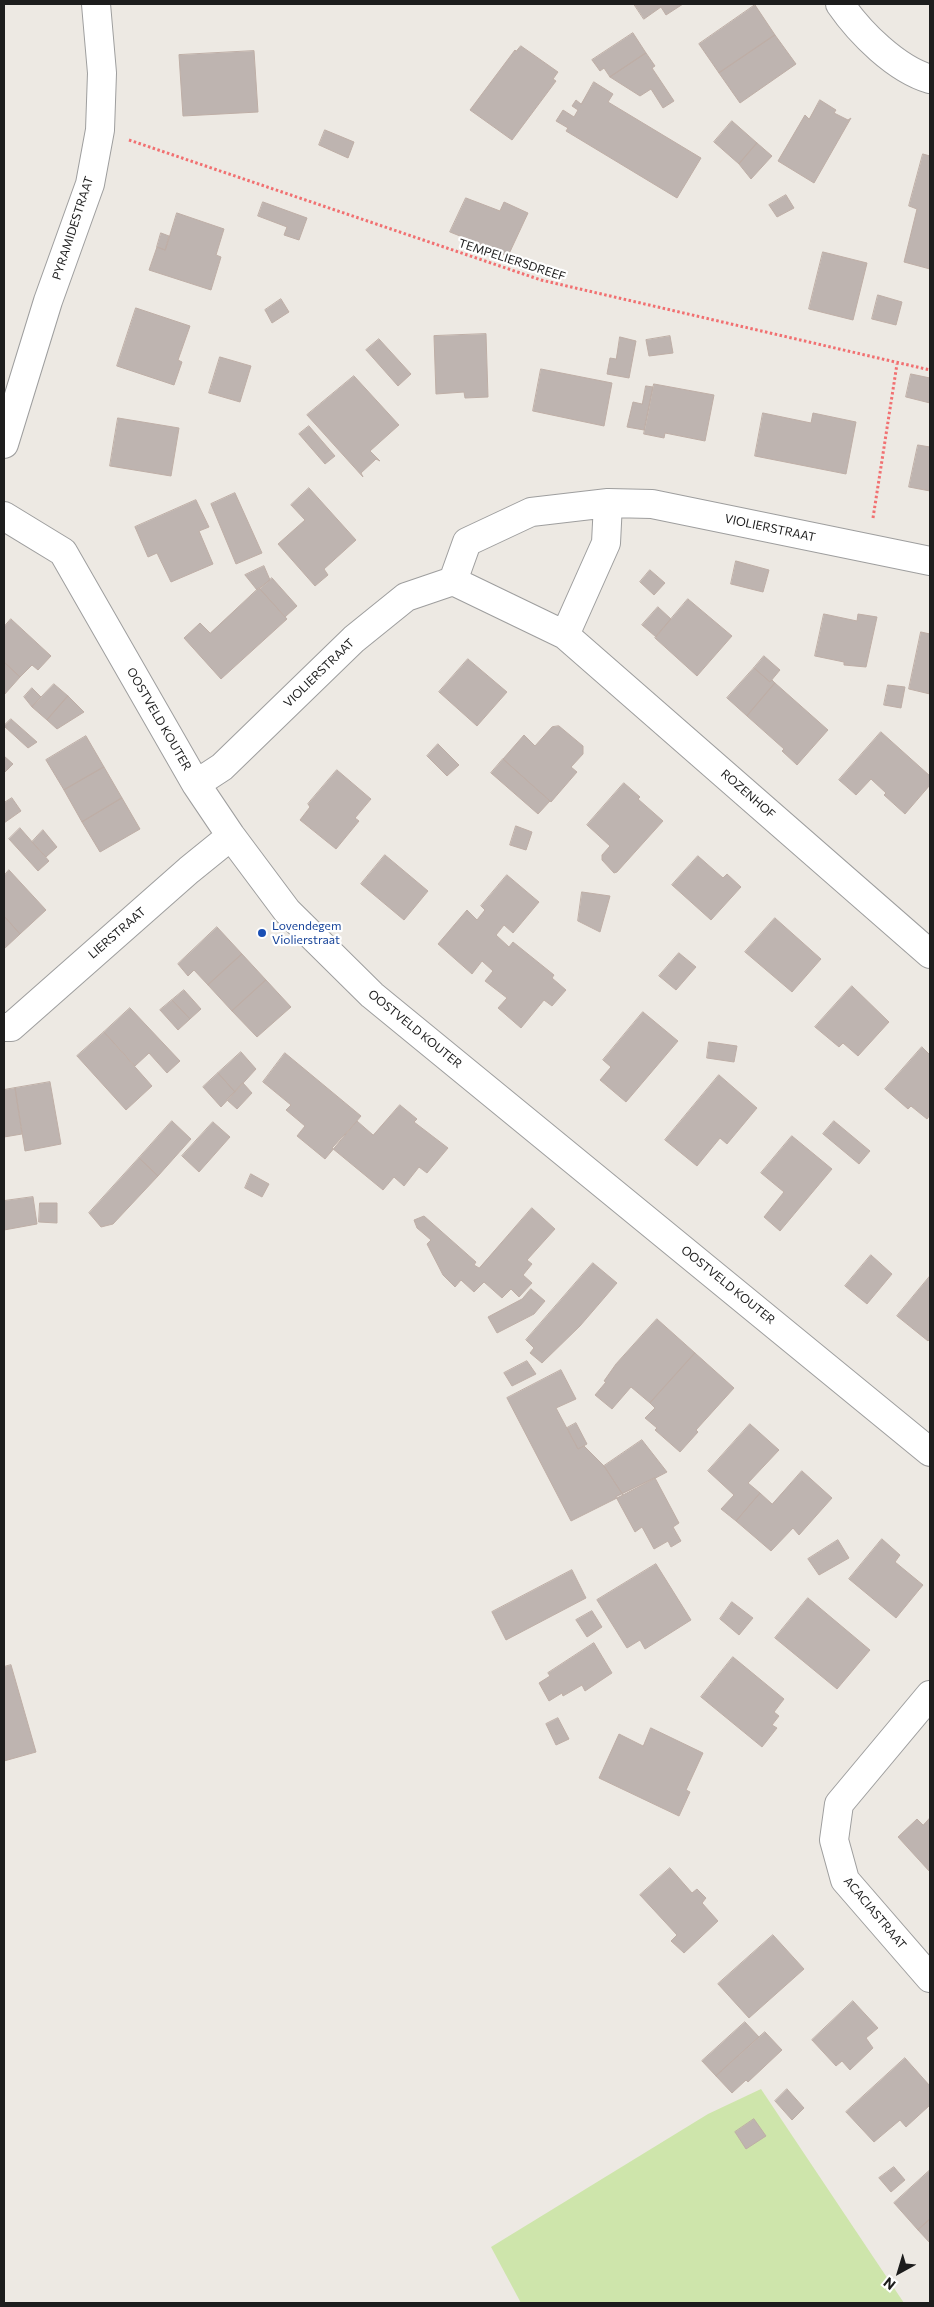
<!DOCTYPE html>
<html>
<head>
<meta charset="utf-8">
<style>
  body { margin:0 }
  #map { position:relative; width:934px; height:2307px; overflow:hidden; background:#ede9e3; font-family:Commissioner,sans-serif }
  canvas { display:block }
  .frame { position:absolute; inset:0; border:5px solid #1d1d1d; pointer-events:none }
  .north { position:absolute; left:874px; top:2247px; width:50px; height:50px; -webkit-text-stroke:4px #fff; paint-order:stroke; rotate:219deg; font-size:14px; font-weight:700; line-height:20px; text-align:center; color:#1d1d1d }
  .north::after { content:''; display:block; margin:auto; width:18px; height:22px; background:#1d1d1d; clip-path:polygon(50% 0,100% 100%,50% 72%,0 100%) }
</style>
</head>
<body>
<div id="map">
<canvas width="934" height="2307"></canvas>
<div class="frame"></div>
<div class="north">N</div>
</div>
<script>
const context = document.querySelector('canvas').getContext('2d');
context.lineJoin = 'round';
function fill(path, color) {
  context.fillStyle = color;
  context.fill(path, 'evenodd');
}
function stroke(path, color, width, dash) {
  context.strokeStyle = color;
  context.lineWidth = width;
  context.lineCap = dash ? 'butt' : 'round';
  context.setLineDash(dash || []);
  context.stroke(path);
}
function drawText(font, color, halo, rows, align = 'center') {
  context.font = font + ' Commissioner,sans-serif';
  context.lineWidth = 4.5;
  context.setLineDash([]);
  context.textBaseline = 'middle';
  context.strokeStyle = halo;
  context.fillStyle = color;
  for (const [text, x, y, turn = 0] of rows) {
    context.save();
    context.translate(x, y);
    context.rotate((+turn || 0) * Math.PI / 180);
    context.textAlign = isNaN(turn) ? turn : align;
    if (halo) context.strokeText(text, 0, 0);
    context.fillText(text, 0, 0);
    context.restore();
  }
}
const grass = new Path2D(`
  M761 2089 904 2303H521L491 2247 708 2114Z`);
const building = new Path2D(`
  M634 4H683L666 15 661 7 644 19Z
  M755 5 775 35 719 73 699 44Z
  M633 33 646 53 610 77 604 68 600 71 592 60Z
  M775 35 796 64 740 103 719 73Z
  M521 46 558 72 553 79 556 81 512 140 470 110 515 50 516 51Z
  M254 51 258 112 183 116 179 55Z
  M646 53 655 66 652 68 674 101 663 108 651 89 640 96 610 77Z
  M594 82 613 94 608 102 701 158 677 198 566 131 568 128 556 121 563 110 574 117 578 110 572 106 576 100 581 104Z
  M820 100 836 110 834 113 848 120 851 118 814 183 778 161 805 115 809 119Z
  M732 121 757 143 739 164 714 142Z
  M325 130 354 142 348 158 319 145Z
  M757 143 772 156 751 179 739 164Z
  M923 154 930 156V269L904 262 917 209 909 206Z
  M786 195 794 208 777 217 769 205Z
  M466 198 500 211 504 202 528 213 508 256 465 240V238L450 232Z
  M263 202 307 218 299 240 284 235 287 227 258 216Z
  M177 213 224 229 216 255 221 257 211 290 149 270 157 247 165 250Z
  M161 233 169 236 165 250 157 247Z
  M823 252 867 263 853 320 809 309Z
  M878 295 902 302 896 325 872 319Z
  M281 299 289 312 272 323 265 310Z
  M136 308 190 326 178 360 182 362 174 385 117 366Z
  M486 334 488 397 465 398 464 392 436 394 434 336Z
  M670 336 673 353 649 356 646 340Z
  M620 337 636 341 629 378 607 374 610 358 616 359Z
  M379 339 411 374 398 386 366 350Z
  M220 357 251 366 240 402 209 393Z
  M541 369 612 383 604 426 533 411Z
  M911 374 930 378V403L906 397Z
  M354 376 399 425 370 451 380 461 376 459 361 473 363 477 307 415Z
  M654 384 714 395 705 441 665 433 664 438 644 434Z
  M646 386 653 387 644 430 627 427 633 402 642 404Z
  M763 413 811 423 813 413 856 422 846 474 755 456Z
  M118 418 179 428 171 476 110 466Z
  M309 426 335 456 325 464 299 434Z
  M918 445 930 447V491L909 487Z
  M309 488 356 540 324 569 328 575 315 586 278 544 305 520 291 505Z
  M235 493 262 553 236 564 211 504Z
  M196 500 209 527 199 531 213 564 171 582 157 553 148 557 135 527Z
  M736 561 769 570 763 592 731 584Z
  M264 566 270 580 257 590 245 575Z
  M650 570 665 583 654 595 640 582Z
  M272 578 297 606 285 617 260 589Z
  M259 588 287 619 221 679 184 638 200 623 210 633Z
  M688 599 732 636 697 676 655 638Z
  M658 607 671 619 656 637 642 625Z
  M824 614 857 621 858 614 877 617 866 667 844 665V662L815 656Z
  M11 619 51 656 38 670 32 665 20 677 4 662V627Z
  M921 632 930 634V694L909 689Z
  M764 656 780 670 770 682 754 668Z
  M468 659 507 692 477 726 439 692Z
  M4 662 20 677 4 695Z
  M754 668 770 682 772 680 775 683 747 716 727 698Z
  M775 683 828 730 797 765 782 751 784 749 747 716Z
  M54 684 68 696 47 720 32 707Z
  M888 685 905 687 901 708 884 705Z
  M32 688 41 697 32 707 24 697Z
  M68 696 84 712 57 729 47 720Z
  M11 719 37 742 28 748 4 726Z
  M559 726 583 746V754L571 767 577 772 551 802 503 759 524 735 535 746 552 727Z
  M881 732 930 776V785L905 814 884 795 886 793 871 779 856 795 839 780Z
  M86 736 104 767 64 790 46 760Z
  M438 744 459 765 447 776 427 756Z
  M4 756 13 764 4 773Z
  M503 759 550 801 538 814 491 773Z
  M104 767 122 798 82 822 64 790Z
  M337 770 371 799 355 818 359 821 336 849 300 820 310 807 308 804Z
  M624 783 640 797 638 799 663 821 617 872 614 873 602 860V855L610 846 587 825Z
  M12 798 21 811 4 823V803Z
  M122 798 140 829 100 852 82 822Z
  M516 826 532 832 526 850 510 845Z
  M20 828 49 861 38 871 9 839Z
  M43 830 57 847 46 857 32 842Z
  M385 855 428 891 404 920 361 884Z
  M698 856 723 878 727 874 741 887 711 920 672 885Z
  M9 870 46 910 20 934 4 916V876Z
  M507 875 539 902 513 933 504 925 496 935 509 947 513 942 554 975 552 978 566 990 552 1006 544 1000 521 1028 498 1008 507 998 485 981 493 971 482 961 472 974 438 944 467 910 477 920 485 910 481 906Z
  M582 892 610 896 600 932 578 921Z
  M4 916 20 934 4 949Z
  M775 918 821 959 792 992 745 952Z
  M217 927 242 954 208 985 194 970 188 976 178 964Z
  M679 953 696 967 676 990 659 976Z
  M242 954 266 980 232 1011 208 985Z
  M266 980 291 1007 257 1037 232 1011Z
  M852 986 889 1022 858 1056 843 1043 839 1047 815 1027Z
  M184 990 201 1009 190 1019 172 1000Z
  M172 1000 190 1019 178 1030 160 1010Z
  M130 1008 180 1061 167 1073 149 1053 135 1066 104 1032Z
  M643 1012 678 1041 626 1102 600 1080 611 1067 603 1060Z
  M104 1032 152 1086 126 1110 77 1056Z
  M709 1042 737 1046 734 1062 707 1058Z
  M922 1047 930 1055V1115L927 1119 911 1106 908 1109 885 1089Z
  M241 1052 256 1069 235 1092 218 1073Z
  M285 1053 361 1116 325 1159 297 1136 305 1126 286 1110 291 1105 263 1082Z
  M218 1073 235 1092 221 1107 203 1087Z
  M719 1075 757 1108 727 1144 720 1138 697 1166 665 1140Z
  M50 1082 61 1144 25 1151 15 1088Z
  M243 1083 252 1093 237 1109 227 1100Z
  M15 1088 22 1134 4 1137V1090Z
  M400 1105 417 1119 414 1122 448 1148 427 1173 419 1167 404 1186 394 1177 383 1190 332 1148 357 1121 373 1135Z
  M172 1121 191 1139 158 1176 139 1158Z
  M834 1121 870 1151 859 1164 823 1134Z
  M213 1122 230 1137 199 1172 182 1156Z
  M792 1136 832 1169 780 1231 764 1217 784 1192 761 1173Z
  M139 1158 158 1176 113 1224 101 1227 89 1213Z
  M251 1174 269 1184 262 1197 245 1188Z
  M33 1197 37 1224 4 1230V1201Z
  M40 1203H57V1223L39 1222Z
  M532 1208 555 1229 527 1260 532 1264 523 1275 532 1283 519 1297 511 1289 502 1298 484 1282 474 1292 461 1280 455 1287 443 1275 427 1244 431 1240 417 1228 414 1220 424 1216 476 1262 474 1265 479 1268Z
  M871 1255 892 1274 867 1304 845 1286Z
  M593 1263 617 1283 580 1326 542 1363 530 1353 534 1348 526 1340Z
  M930 1276V1339L928 1341 897 1316Z
  M531 1289 545 1301 534 1314 497 1333 488 1317 522 1299Z
  M657 1319 695 1353 650 1403 631 1387 612 1409 595 1395 606 1382 604 1381 616 1364Z
  M695 1353 734 1388 696 1430 698 1432 680 1452 655 1430 657 1428 645 1418 655 1408 650 1403Z
  M527 1361 536 1374 512 1386 504 1373Z
  M561 1370 576 1399 556 1408 578 1449 584 1446 604 1466 623 1495 571 1521 507 1398Z
  M576 1423 587 1444 578 1449 567 1428Z
  M750 1424 779 1450 748 1483 760 1493 736 1521 721 1509 734 1495 708 1471Z
  M642 1440 667 1472 623 1495 604 1466Z
  M802 1471 832 1498 799 1535 793 1528 771 1551 736 1521 760 1493 772 1504Z
  M655 1478 679 1523 673 1527 681 1541 671 1547 668 1541 654 1549 642 1527 635 1532 616 1497Z
  M882 1539 900 1555 895 1562 923 1585 896 1618 849 1579Z
  M838 1540 849 1558 819 1575 808 1559Z
  M656 1564 691 1620 645 1649 640 1640 627 1648 597 1600Z
  M572 1570 586 1598 506 1640 492 1612Z
  M808 1598 870 1650 837 1689 775 1638Z
  M732 1602 753 1618 739 1635 720 1619Z
  M592 1611 602 1627 587 1637 576 1620Z
  M594 1643 612 1673 585 1691 582 1685 563 1696 562 1693 549 1701 539 1683 550 1676 548 1673Z
  M733 1657 784 1699 774 1712 779 1716 772 1725 777 1728 762 1747 701 1697Z
  M11 1665 36 1752 4 1761V1667Z
  M558 1718 569 1739 556 1745 546 1724Z
  M651 1728 703 1753 686 1790 690 1792 679 1816 599 1778 619 1734 643 1746Z
  M930 1818V1872L898 1837 917 1819 923 1825Z
  M670 1868 692 1893 697 1889 706 1898 702 1903 718 1921 684 1953 671 1941 677 1935 640 1895Z
  M773 1935 804 1969 749 2018 718 1984Z
  M853 2001 878 2028 866 2038 873 2048 850 2070 842 2061 836 2066 812 2040Z
  M745 2022 759 2037 716 2076 702 2061Z
  M765 2032 782 2050 748 2082 746 2080 732 2093 716 2076Z
  M905 2058 930 2086V2105L906 2127 900 2120 874 2142 846 2112Z
  M787 2089 804 2108 792 2120 775 2101Z
  M754 2119 766 2136 746 2149 735 2132Z
  M894 2167 905 2180 891 2192 879 2178Z
  M930 2170V2219L918 2230 894 2203Z
  M930 2219V2243L918 2230Z`);
const path = new Path2D(`
  M129 140 541 280 930 370
  M873 518 897 364`);
const minor = new Path2D(`
  M840 4C860 33 896 69 930 79
  M4 444 48 301 90 184 100 130 102 73 96 4
  M608 503 606 543 565 635 453 581 467 542 531 512Z
  M608 503 652 504 930 561
  M4 516 63 552 196 784 231 836 287 911 372 995 930 1452
  M565 635 930 954
  M196 784 222 767 354 639 406 597 453 581
  M4 1027H11L189 870 231 836
  M930 1695 839 1804 834 1840 845 1880 930 1978`);
const markers = [
  [262,933,5,"#1a4fb4"]
];
const streetNames = [
  ["PYRAMIDESTRAAT",73,228,-72],
  ["TEMPELIERSDREEF",512,260,18],
  ["VIOLIERSTRAAT",770,528,12],
  ["VIOLIERSTRAAT",319,673,-44],
  ["OOSTVELD KOUTER",159,719,60],
  ["ROZENHOF",748,794,41],
  ["LIERSTRAAT",117,933,-41],
  ["OOSTVELD KOUTER",415,1029,39],
  ["OOSTVELD KOUTER",728,1285,39],
  ["ACACIASTRAAT",875,1913,50]
];
const transitNames = [
  ["Lovendegem",272,926],
  ["Violierstraat",272,940]
];
fill(grass, '#cee5ab');
fill(building, '#beb4b0');
stroke(building, '#beaea6', 1);
stroke(minor, '#9e9e9e', 30);
stroke(path, '#f17071', 3, [2.5, 2.5]);
stroke(minor, '#fff', 28);
for (const [x, y, r, color] of markers) {
  const dot = new Path2D();
  dot.arc(x, y, r, 0, 2 * Math.PI);
  context.fillStyle = color;
  context.fill(dot);
  stroke(dot, '#fff', 2);
}
drawText('12px', '#1d1d1d', '#fff', streetNames);
drawText('12px', '#164399', '#fff', transitNames, 'left');
</script>
</body>
</html>
